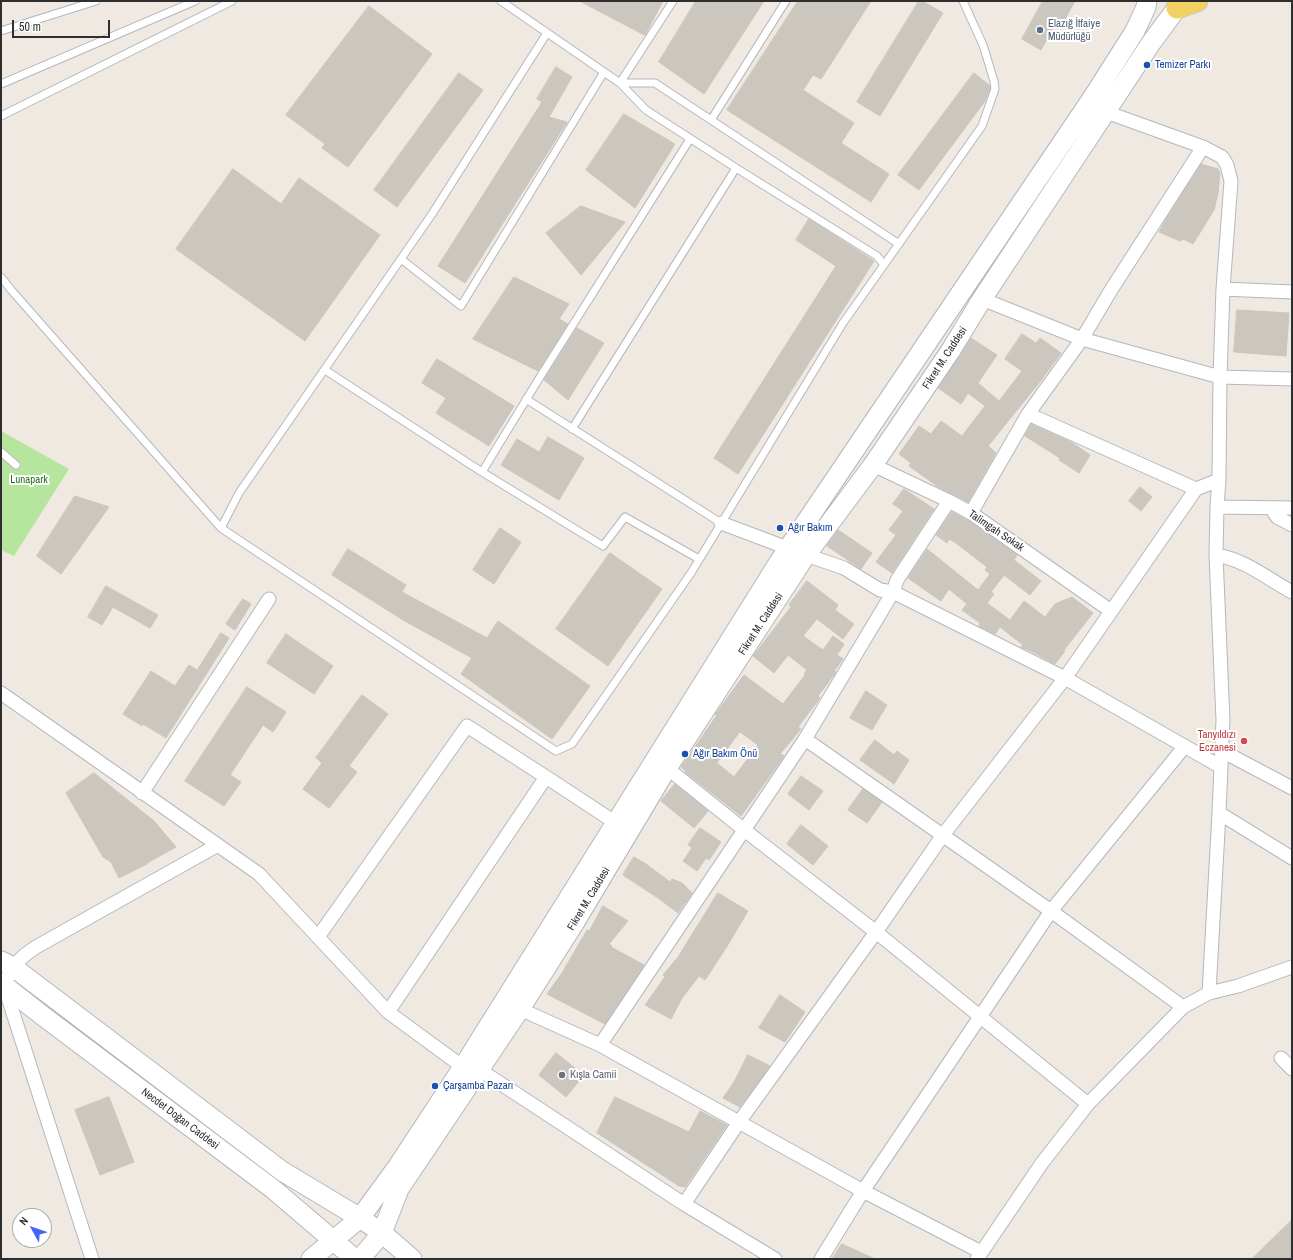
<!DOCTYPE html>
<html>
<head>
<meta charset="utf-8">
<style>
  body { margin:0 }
  #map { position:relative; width:1293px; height:1260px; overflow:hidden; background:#efe9e1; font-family:"Archivo Narrow",sans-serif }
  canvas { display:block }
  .frame { position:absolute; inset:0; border:2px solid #2e2e2e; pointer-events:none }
  .north { position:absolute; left:12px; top:1208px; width:40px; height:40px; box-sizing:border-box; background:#fff; border:1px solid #ababab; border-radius:50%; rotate:310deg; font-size:11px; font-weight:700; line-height:16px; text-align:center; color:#2e2e2e }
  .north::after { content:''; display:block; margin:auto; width:14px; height:18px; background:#4264fb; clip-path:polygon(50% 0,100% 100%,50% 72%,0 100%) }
  .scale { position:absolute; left:12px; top:20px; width:98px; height:18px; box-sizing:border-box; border:2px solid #2e2e2e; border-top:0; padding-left:5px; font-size:12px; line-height:14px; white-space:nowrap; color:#2e2e2e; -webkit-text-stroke:3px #fff; paint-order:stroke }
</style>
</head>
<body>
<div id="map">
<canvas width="1293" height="1260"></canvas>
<div class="frame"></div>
<div class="north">N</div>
<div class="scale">50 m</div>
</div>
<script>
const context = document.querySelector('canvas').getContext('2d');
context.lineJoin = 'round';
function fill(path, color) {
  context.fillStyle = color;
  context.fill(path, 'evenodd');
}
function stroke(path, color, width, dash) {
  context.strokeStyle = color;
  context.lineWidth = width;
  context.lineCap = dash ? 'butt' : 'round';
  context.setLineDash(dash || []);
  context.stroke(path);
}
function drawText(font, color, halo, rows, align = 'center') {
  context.font = font + ' "Archivo Narrow",sans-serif';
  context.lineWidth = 4;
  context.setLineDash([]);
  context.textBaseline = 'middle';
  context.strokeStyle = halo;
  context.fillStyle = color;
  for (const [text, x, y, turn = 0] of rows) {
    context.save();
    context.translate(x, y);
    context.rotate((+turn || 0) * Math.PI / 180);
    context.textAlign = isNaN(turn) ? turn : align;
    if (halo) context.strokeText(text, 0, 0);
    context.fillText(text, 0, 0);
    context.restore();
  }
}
const green = new Path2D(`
  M1 431 69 469 14 556 1 550Z`);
const building = new Path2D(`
  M580 1H663L645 35Z
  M696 1H764L704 94 659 62Z
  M798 1H871L821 79 813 75 803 90 854 123 841 143 889 174 871 202 727 110Z
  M919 1H922L943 13 880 116 857 102Z
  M1043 1H1075L1064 21 1059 18 1041 50 1022 39Z
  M369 6 432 54 348 167 322 148 325 144 286 115Z
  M556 67 572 77 549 117 567 122 465 283 438 266 542 102 537 99Z
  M459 73 483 90 397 207 374 190Z
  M974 73 989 85 990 88 985 101 919 190 898 175Z
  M624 114 675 144 635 208 586 170Z
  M1201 164 1218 169 1220 173 1218 193 1214 210 1193 244 1183 239 1180 241 1159 232 1165 221Z
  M233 169 281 204 299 178 380 235 305 341 176 249Z
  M581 206 625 222 581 275 546 233Z
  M809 219 874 261 738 474 714 458 836 266 796 240Z
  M514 277 569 304 559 319 568 324 538 371 473 339Z
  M1237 310 1289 313 1286 356 1234 352Z
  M577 328 604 343 568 400 544 380Z
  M1022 334 1036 343 1040 338 1061 353 1039 383 988 446 996 453 968 502 937 486 909 466 911 463 899 454 919 426 931 434 941 421 962 436 985 406 968 393 961 404 938 388 971 338 997 355 978 383 999 401 1022 371 1005 359Z
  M437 359 514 406 489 446 436 413 446 398 422 383Z
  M1031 424 1071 442 1090 455 1079 473 1059 460 1060 458 1025 436Z
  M548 437 584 458 559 500 501 465 517 439 539 452Z
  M1140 487 1152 497 1141 511 1129 501Z
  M904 489 934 509 892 573 876 562 896 535 889 530 903 511 893 504Z
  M75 496 109 507 61 574 37 556Z
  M952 512 967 520 1017 555 1014 560 1041 581 1030 595 1004 575 991 592 994 594 987 603 1010 620 1024 601 1045 617 1055 604 1072 597 1093 613 1064 650 1065 651 1055 664 1031 651 1021 647 1023 645 1000 627 995 634 979 626 980 623 962 610 967 604 949 589 941 601 908 578 927 549 978 590 990 574 985 570 987 567 956 543 949 539 947 543 936 535Z
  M500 528 521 542 494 584 473 570Z
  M838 530 872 553 861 569 827 546Z
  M348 549 406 585 402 592 487 638 498 621 590 686 552 739 461 674 472 658 403 620 332 575Z
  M610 553 662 589 608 666 556 629Z
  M807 581 838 605 835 610 854 624 843 639 817 619 803 636 823 650 833 636 844 644 837 655 843 659 834 671 836 672 818 696 820 698 798 727 801 729 780 754 784 756 741 816 685 772 686 771 681 767 717 715 715 714 717 712 744 675 783 704 805 675 804 674 807 670 788 655 774 673 753 656 791 607 789 605ZM740 732 758 745 734 777 717 763Z
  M106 586 158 615 150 628 113 607 102 625 88 617Z
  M243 599 251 604 235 630 226 624Z
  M221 633 229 638 166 738 143 724 142 726 123 714 151 671 175 686 189 665 197 670Z
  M286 634 333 666 314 694 267 663Z
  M247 687 286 712 273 732 263 725 230 775 241 782 224 806 185 781Z
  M866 691 887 705 872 730 850 718Z
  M362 695 388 714 349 766 357 772 329 808 303 789 322 763 316 758Z
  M875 740 894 755 897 751 909 760 894 784 860 760Z
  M94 773 154 821 176 847 147 863V864L119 878 111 862 103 857 66 793Z
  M801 776 823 791 809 810 788 794Z
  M675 784 708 811 694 828 661 801Z
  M863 789 882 802 867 823 848 810Z
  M801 825 828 846 813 865 787 844Z
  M700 828 721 842 709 860 706 858 697 871 683 861 692 848 688 845Z
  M634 857 646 864 670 882 672 879 682 883 692 893 678 913 658 898 623 875Z
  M718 893 748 911 726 948 705 980 699 976 682 998 671 1019 645 1005 665 977 663 975 678 957Z
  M603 906 628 921 609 944 612 946 611 947 644 965 605 1024 547 994 562 973 587 930 589 931Z
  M780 995 805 1012 785 1042 759 1028Z
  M556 1053 584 1075 566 1097 539 1075Z
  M748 1055 770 1066 740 1107 723 1098 734 1082Z
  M109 1097 134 1162 100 1175 75 1110Z
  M615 1097 689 1132 700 1111 727 1125 685 1187 679 1186 597 1133Z
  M1292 1220V1259H1252Z
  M842 1244 875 1259H832Z`);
const lane = new Path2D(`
  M501 1 620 83 646 110 736 168 877 256 884 265
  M1 31 96 1
  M620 83H655L899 244
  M620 83 673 1
  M1 84 195 1
  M1 116 232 1
  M711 120 786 1
  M401 259 461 306 604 72
  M1 277 12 291 221 528 556 751 572 744 691 573 843 323 982 126 995 89 994 81 983 45 963 1
  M325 370 482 472 603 546 625 517 699 559
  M526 399 721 523
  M572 429 736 168
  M1 452 16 465
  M482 472 540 377 690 139
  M221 528 239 493 432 214 547 33`);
const street = new Path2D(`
  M1106 112 1203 147 1222 157 1227 165 1231 181 1223 289 1220 377 1219 480 1217 507 1216 555 1223 720 1219 813 1209 993
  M1223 289 1292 292
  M982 299 1082 339 1220 377 1292 379
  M1028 414 1196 489
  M873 465 949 501 971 513 1111 611
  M1217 507 1292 508
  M1271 508 1277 517 1292 525
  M971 513 1028 414 1082 339 1111 290 1203 147
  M721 523 806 555 844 568 880 590 893 592 1065 678 1221 767
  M1216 555C1244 559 1268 579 1292 592
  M1 693 259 874 388 1012 463 1067
  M805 739 1051 911 1183 1007
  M1222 751 1292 788
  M667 768 743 829 876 932 1088 1104
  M142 793 269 599
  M1219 813 1292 858
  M318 937 467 726 546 777
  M520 1009 600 1045 805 739 893 592 897 580 949 501
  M388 1012 546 777 616 823
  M600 1045 863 1191 981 1252
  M1281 1058 1292 1069
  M480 1070 684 1204 775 1259
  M684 1204 739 1122 876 932 943 835 1065 678 1196 489 1219 480
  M92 1259 4 985C13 965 18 959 36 947L218 845
  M821 1259 863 1191 1051 911 1185 746
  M977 1259 1042 1163 1088 1104 1183 1007 1209 993 1238 986 1292 967`);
const secondary = new Path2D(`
  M1 961 13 967 282 1171 360 1218 382 1233 412 1259
  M1 983 43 1016 273 1189 355 1259
  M311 1259 360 1218 398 1166 463 1067 779 562 1093 97 1135 31 1146 7 1147 1
  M360 1259 382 1233 399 1189 520 1009 575 922 667 768 806 555 873 465 951 350 982 299 1151 43 1182 1`);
const primary = new Path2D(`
  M1177 8 1197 1`);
const markers = [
  [1040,30,4,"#5c6f8a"],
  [1147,65,4,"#1a4fb4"],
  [780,528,4,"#1a4fb4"],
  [1244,741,4,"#e0444e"],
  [685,754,4,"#1a4fb4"],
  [562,1075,4,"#6b7280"],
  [435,1086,4,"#1a4fb4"]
];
const serviceNames = [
  ["Elazığ İtfaiye",1048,24],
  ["Müdürlüğü",1048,37]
];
const transitNames = [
  ["Temizer Parkı",1155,65],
  ["Ağır Bakım",788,528],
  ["Ağır Bakım Önü",693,754],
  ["Çarşamba Pazarı",443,1086]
];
const streetNames = [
  ["Fikret M. Caddesi",945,358,-57],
  ["Talimgah Sokak",996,531,34],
  ["Fikret M. Caddesi",761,624,-57],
  ["Fikret M. Caddesi",589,899,-59],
  ["Necdet Doğan Caddesi",180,1119,37]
];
const parkNames = [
  ["Lunapark",29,480]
];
const healthNames = [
  ["Tanyıldızı",1236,735],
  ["Eczanesi",1236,748]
];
const worshipNames = [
  ["Kışla Camii",570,1075]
];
fill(green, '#b6e59e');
fill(building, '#cbc7bf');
stroke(building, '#cbc5ba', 1);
stroke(lane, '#b4b7c1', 9);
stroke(street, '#b4b7c1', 15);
stroke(secondary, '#b4b7c1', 21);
stroke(primary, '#c9c9c9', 23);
stroke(lane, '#fff', 7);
stroke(street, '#fff', 13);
stroke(secondary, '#fff', 19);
stroke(primary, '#f2d163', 21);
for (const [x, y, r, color] of markers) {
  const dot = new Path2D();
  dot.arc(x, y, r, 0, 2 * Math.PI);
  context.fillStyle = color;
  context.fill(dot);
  stroke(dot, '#fff', 1.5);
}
drawText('11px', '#4e5e75', '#fff', serviceNames, 'left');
drawText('11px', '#164399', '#fff', transitNames, 'left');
drawText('11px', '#2e2e2e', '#fff', streetNames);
drawText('11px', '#2c6e1b', '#fff', parkNames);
drawText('11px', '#be3a42', '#fff', healthNames, 'right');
drawText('11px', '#5b616d', '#fff', worshipNames, 'left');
</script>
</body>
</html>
